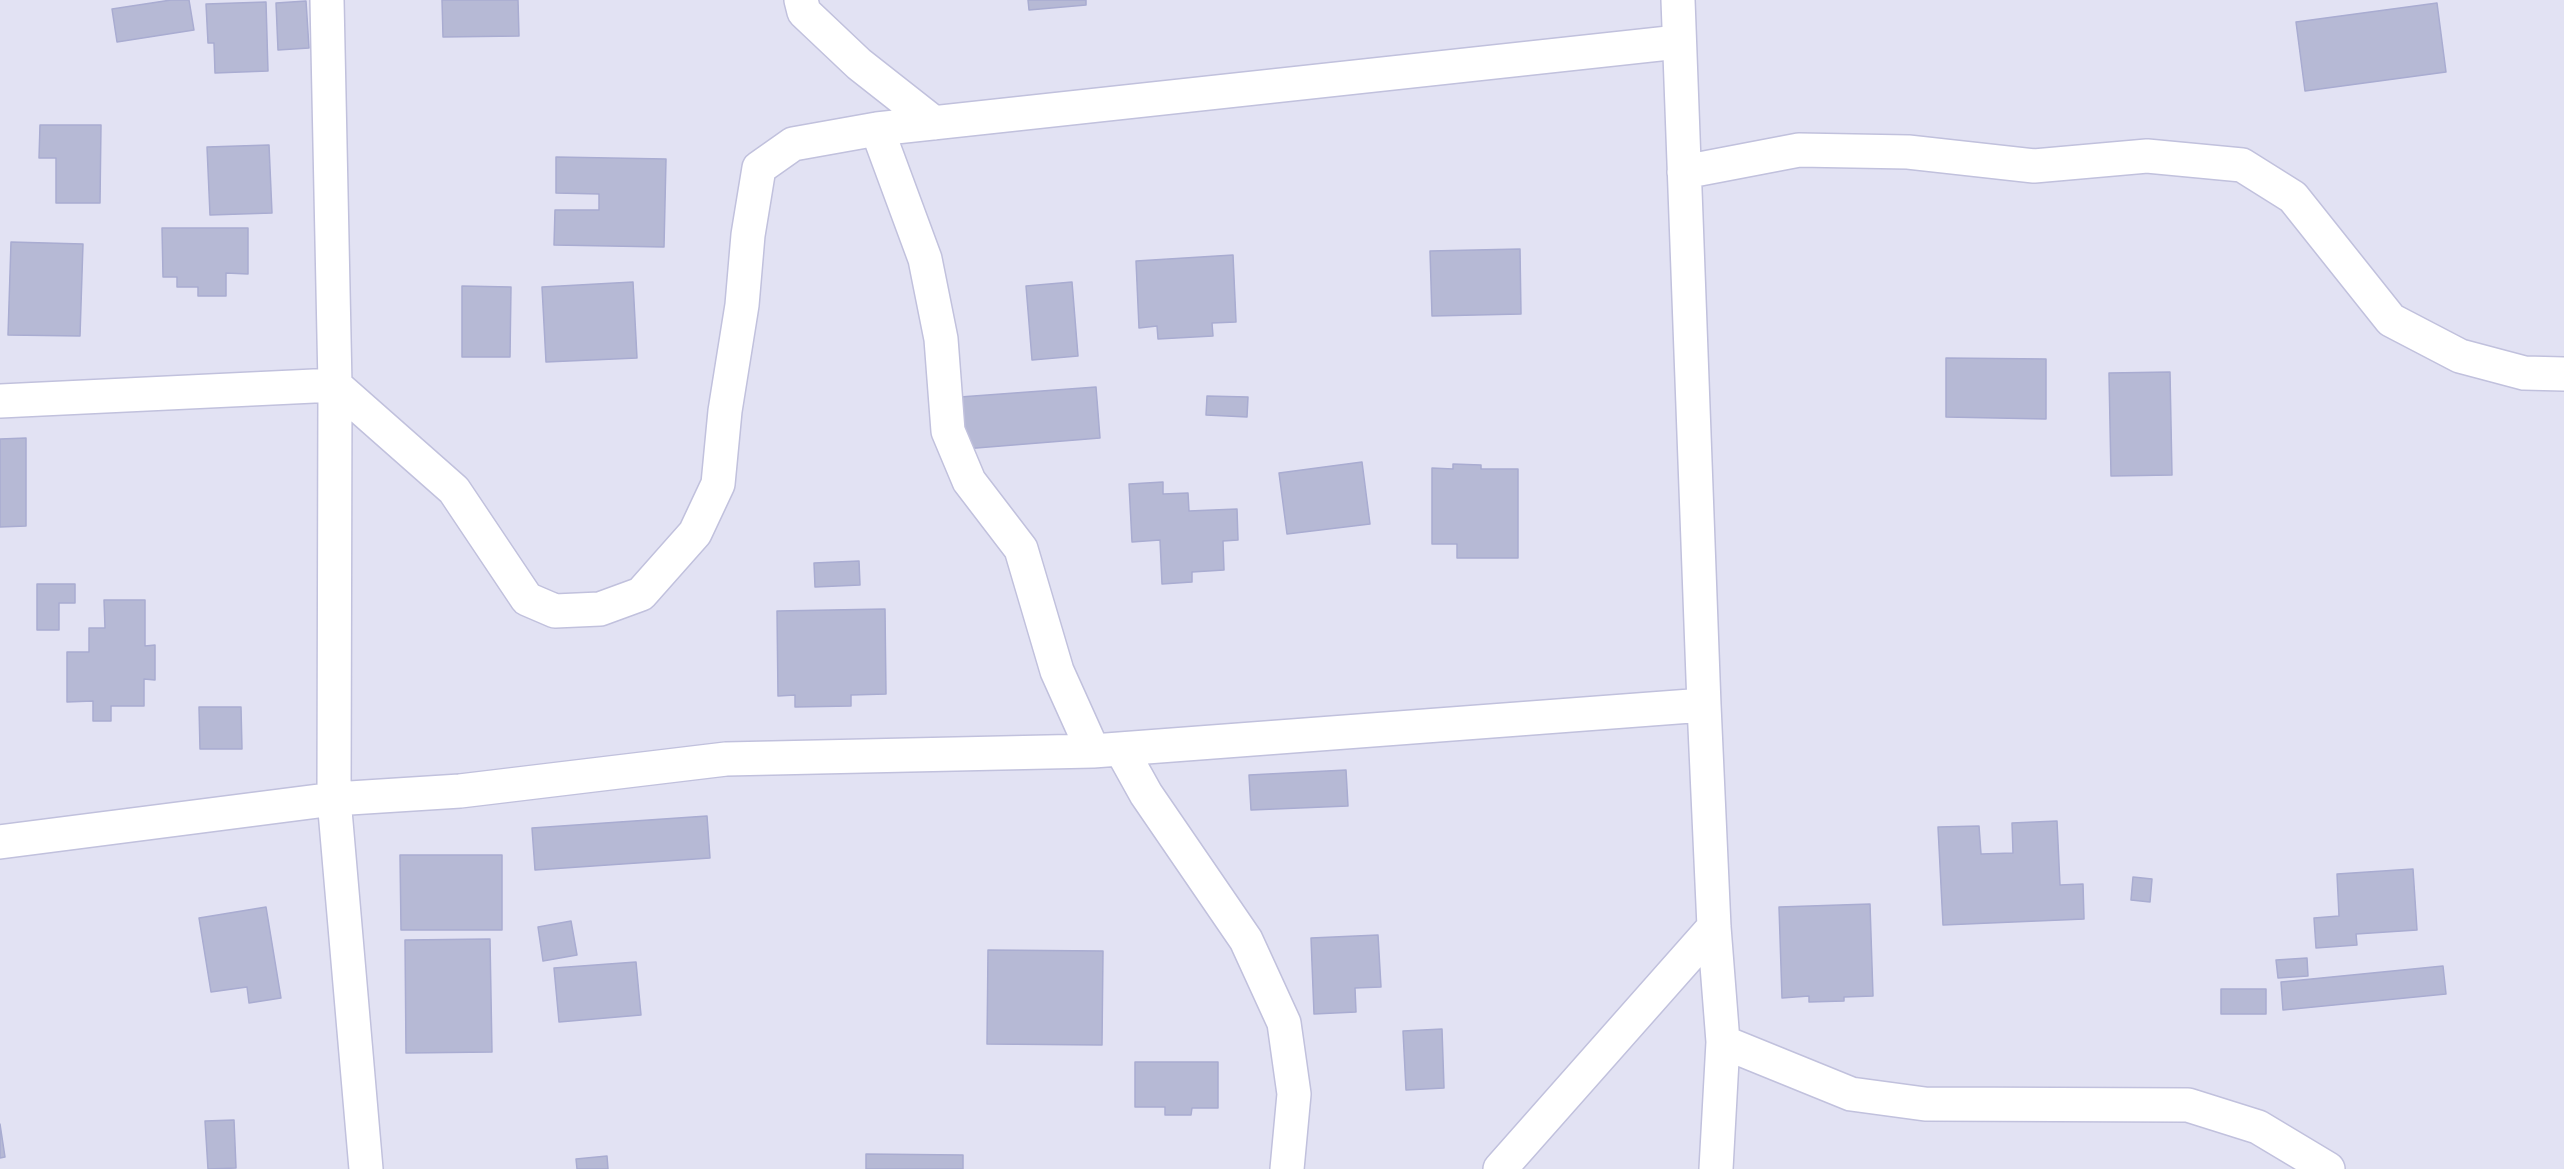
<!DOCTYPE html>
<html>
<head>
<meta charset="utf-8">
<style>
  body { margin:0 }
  canvas { display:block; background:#e2e2f3 }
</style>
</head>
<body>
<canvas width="2564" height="1169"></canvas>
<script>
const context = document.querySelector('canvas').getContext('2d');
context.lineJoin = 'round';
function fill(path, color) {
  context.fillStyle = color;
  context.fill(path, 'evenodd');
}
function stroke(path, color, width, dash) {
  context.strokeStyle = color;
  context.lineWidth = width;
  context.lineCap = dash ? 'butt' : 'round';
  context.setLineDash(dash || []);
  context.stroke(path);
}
const building = new Path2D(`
  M171 0H189L194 30 117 42 112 9Z
  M442 0H518L519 36 443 37Z
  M1028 0H1086V5L1029 10Z
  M306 1 309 48 278 50 276 3Z
  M266 2 268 71 215 73 214 43H208L206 4Z
  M2437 3 2446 72 2305 91 2296 22Z
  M40 125H101L100 203H56V158H39Z
  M269 145 272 213 210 215 207 147Z
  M556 157 666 159 664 247 554 245 555 210H599V194L556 193Z
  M162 228H248V274L226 273V296H198V287H177V277H163Z
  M11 242 83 244 80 336 8 335Z
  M1520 249 1521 314 1432 316 1430 251Z
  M1233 255 1236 322 1212 323 1213 336 1158 339 1157 326 1139 328 1136 261Z
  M633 282 637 358 546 362 542 287Z
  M1072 282 1078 356 1032 360 1026 286Z
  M462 286 511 287 510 357H462Z
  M1946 358 2046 359V419L1946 417Z
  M2170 372 2172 475 2111 476 2109 373Z
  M1096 387 1100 438 964 449 960 397Z
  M1207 396 1248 397 1247 417 1206 415Z
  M26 438V526L0 527V439Z
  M1362 462 1370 524 1287 534 1279 473Z
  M1453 464 1481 465V469H1518V558H1457V544H1432V468L1453 469Z
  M1163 482V494L1188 493 1189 511 1237 509 1238 540 1223 541 1224 570 1192 572V582L1162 584 1160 540 1132 542 1129 484Z
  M859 561 860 585 815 587 814 563Z
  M37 584H75V603H59V630H37Z
  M104 600H145V646L155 645V680L144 679V706H111V721H93V701L67 702V652H89V628H105Z
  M885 609 886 694 851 695V706L795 707V695L778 696 777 611Z
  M199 707H241L242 749H200Z
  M1346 770 1348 806 1251 810 1249 775Z
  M707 816 710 858 535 870 532 828Z
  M2057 821 2060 885 2083 884 2084 919 1943 925 1938 827 1979 826 1981 854 2013 853 2012 823Z
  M400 855H502V930H401Z
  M2413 869 2417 930 2356 934 2357 945 2316 948 2314 918 2339 916 2337 874Z
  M2133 877 2152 879 2150 902 2131 900Z
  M1870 904 1873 996 1844 997V1001L1809 1002V996L1782 998 1779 907Z
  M266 907 281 998 249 1003 247 987 211 992 199 918Z
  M571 921 577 955 543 961 538 927Z
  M1378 935 1381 987 1355 988 1356 1012 1314 1014 1311 938Z
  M490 939 492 1052 406 1053 405 940Z
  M988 950 1103 951 1102 1045 987 1044Z
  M2307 958 2308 976 2278 978 2276 960Z
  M636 962 641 1015 559 1022 554 968Z
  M2443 966 2446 994 2283 1010 2281 982Z
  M2221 989H2266V1014H2221Z
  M1442 1029 1444 1088 1406 1090 1403 1031Z
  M1135 1062H1218V1108H1192L1191 1115H1165V1107H1135Z
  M234 1120 236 1168 208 1169 205 1121Z
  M0 1124 5 1157 0 1158Z
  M866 1154 963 1155V1169H866Z
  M607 1156 608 1169H577L576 1159Z`);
const minor = new Path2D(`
  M327 0 335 385 334 799 366 1169
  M801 0 804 12 859 64 934 123
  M1678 0 1704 705 1714 927 1723 1042 1716 1169
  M877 129 925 259 941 339 948 431 969 481 1021 549 1057 671 1093 751
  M1684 172 1799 150 1908 152 2034 166 2147 156 2242 165 2293 197 2391 320 2460 356 2524 373 2564 374
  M0 401 335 385 454 490 527 599 555 611 600 609 641 594 695 533 718 484 725 411 742 305 748 235 759 168 793 144 877 129 1678 42
  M1121 749 1146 794 1246 940 1284 1023 1294 1094 1287 1169
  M0 842 334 799 460 791 726 759 1093 751 1704 705
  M1723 1042 1851 1094 1925 1104 2188 1105 2258 1127 2328 1169
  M1500 1169 1714 927`);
fill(building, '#b6b9d5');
stroke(building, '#a9acd1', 1.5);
stroke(minor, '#c1c1dd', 36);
stroke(minor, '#fff', 33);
</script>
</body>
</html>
